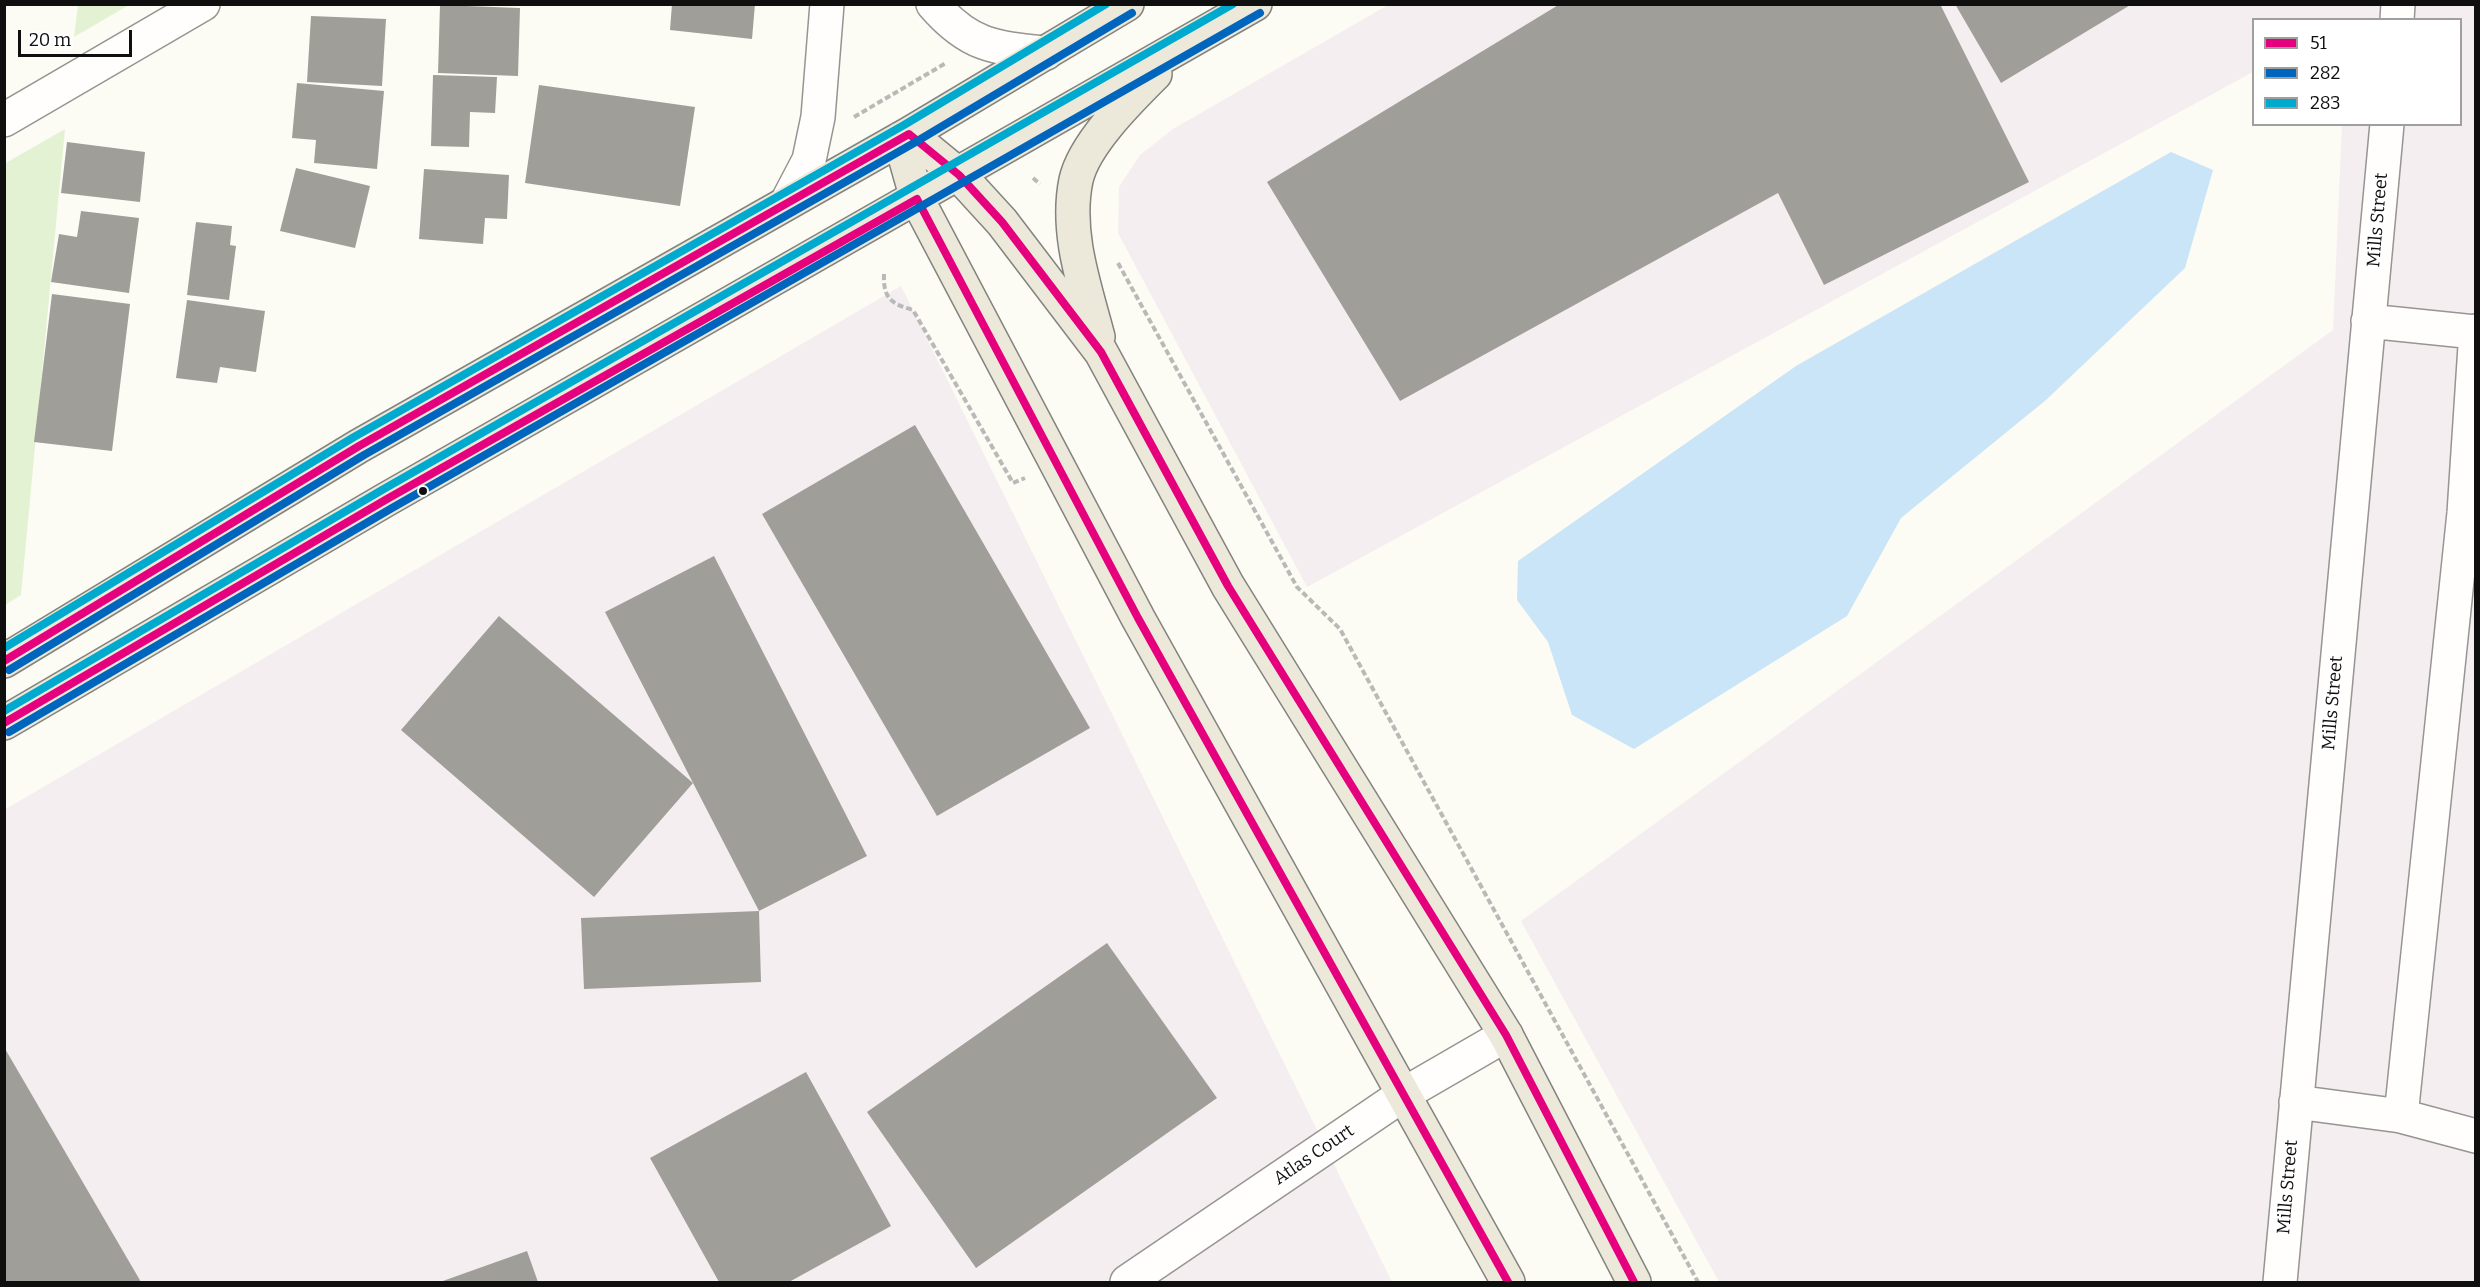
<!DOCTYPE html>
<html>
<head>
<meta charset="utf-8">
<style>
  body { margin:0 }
  #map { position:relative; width:2480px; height:1287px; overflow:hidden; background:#fcfbf4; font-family:Bitter,serif }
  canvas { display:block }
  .frame { position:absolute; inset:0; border:6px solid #0f0f0f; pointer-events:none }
  .legend { position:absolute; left:2252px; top:18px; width:210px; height:108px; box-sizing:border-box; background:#fff; border:2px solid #9f9f9f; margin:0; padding:8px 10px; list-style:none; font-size:18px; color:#0f0f0f }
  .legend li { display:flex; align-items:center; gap:12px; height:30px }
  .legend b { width:30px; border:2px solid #9f9f9f }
  .scale { position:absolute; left:18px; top:30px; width:114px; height:27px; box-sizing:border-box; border:3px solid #0f0f0f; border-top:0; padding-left:8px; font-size:18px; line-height:21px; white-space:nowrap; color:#0f0f0f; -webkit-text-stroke:4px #fff; paint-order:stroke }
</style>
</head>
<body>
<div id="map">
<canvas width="2480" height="1287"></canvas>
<div class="frame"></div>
<ul class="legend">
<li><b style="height:8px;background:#e5007d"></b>51</li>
<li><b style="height:8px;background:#0065bd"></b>282</li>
<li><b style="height:8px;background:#00a9ce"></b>283</li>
</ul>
<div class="scale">20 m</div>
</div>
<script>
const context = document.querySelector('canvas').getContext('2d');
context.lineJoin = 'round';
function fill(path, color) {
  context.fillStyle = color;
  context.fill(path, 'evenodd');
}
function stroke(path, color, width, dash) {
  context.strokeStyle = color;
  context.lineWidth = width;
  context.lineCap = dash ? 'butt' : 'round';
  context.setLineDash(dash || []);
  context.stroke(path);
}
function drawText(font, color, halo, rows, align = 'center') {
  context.font = font + ' Bitter,serif';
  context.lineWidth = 6;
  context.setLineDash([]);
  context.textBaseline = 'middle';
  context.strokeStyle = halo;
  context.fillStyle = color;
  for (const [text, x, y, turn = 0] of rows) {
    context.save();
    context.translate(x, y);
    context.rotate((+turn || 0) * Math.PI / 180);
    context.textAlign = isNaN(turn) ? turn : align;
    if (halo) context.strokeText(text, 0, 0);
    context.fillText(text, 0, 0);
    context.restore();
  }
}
const industrial = new Path2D(`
  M1388 5H2475V1282H1719L1521 921 2333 330 2342 125 2460 124V20H2254L2253 72 1307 587 1118 233 1119 187 1140 155 1173 129Z
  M901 286 1392 1282H5L4 810Z`);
const green = new Path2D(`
  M78 5V4L129 5 74 37Z
  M65 129 21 595 5 605 4 164Z`);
const water = new Path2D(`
  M2171 152 2213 170 2185 268 2046 400 1901 518 1847 616 1634 749 1572 715 1548 642 1517 600 1518 561 1796 366Z`);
const building = new Path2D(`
  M672 4H755L752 39 670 30Z
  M1560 4H1940L2029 182 1824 285 1778 193 1400 401 1267 182Z
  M1955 4H2132L2001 83Z
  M440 5 520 8 518 76 438 73Z
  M311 16 386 19 382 86 307 82Z
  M433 75 497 77 495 113 470 112 469 147 431 146Z
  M297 83 384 91 377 169 314 163 316 140 292 138Z
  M539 85 695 107 680 206 525 183Z
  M67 142 145 152 140 202 61 193Z
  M296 168 370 186 355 248 280 231Z
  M424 169 509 175 507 219 485 218 483 244 419 239Z
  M81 211 139 218 129 293 51 282 59 234 77 237Z
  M196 222 232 226 230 245 236 246 229 300 187 295Z
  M52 294 130 304 112 451 34 442Z
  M187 300 265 311 256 372 220 367 217 383 176 378Z
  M915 425 1090 728 937 816 762 514Z
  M714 556 867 856 759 911 605 612Z
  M499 616 693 783 594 897 401 730Z
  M759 911 761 982 584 989 581 918Z
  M1107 943 1217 1098 976 1268 867 1112Z
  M4 1047 141 1282H4Z
  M806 1072 891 1226 789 1282H719L650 1158Z
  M527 1251 538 1282H440Z`);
const path = new Path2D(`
  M854 117 946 63
  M1033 178 1040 184
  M1118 263 1297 587 1340 629 1698 1282
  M884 274C883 298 891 304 913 310L1013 483 1025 478`);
const minor = new Path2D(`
  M933 4C969 46 994 48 1046 53
  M2397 20 2398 4
  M4 120 203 4
  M787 202 809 160 818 117 827 4
  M2368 321 2475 332
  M2296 1102 2401 1116 2476 1136
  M2401 1116 2464 513 2476 331
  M1127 1282 1404 1094 1506 1035
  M2280 1282 2387 124`);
const major = new Path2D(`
  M909 134 959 175 1002 222 1101 352 1228 586 1506 1035 1634 1282
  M900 139 917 199 1138 618 1508 1282
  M1098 337C1085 287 1065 233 1076 180 1084 144 1129 100 1155 74
  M4 661 359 446 909 134 1127 4
  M4 723 387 499 1255 4`);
const bus1 = new Path2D(`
  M4 661 359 446 909 134 959 175 1002 222 1101 352 1228 586 1506 1035 1634 1282
  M4 723 387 499 917 199 1138 618 1508 1282`);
const bus2 = new Path2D(`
  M9 670 364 455 914 143 1132 13
  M9 732 392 508 1260 13`);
const bus3 = new Path2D(`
  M4 648 354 437 904 125 1106 4
  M4 711 382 490 1233 4`);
const markers = [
  [423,491,5,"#0f0f0f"]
];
const streetNames = [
  ["Mills Street",2378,220,-85],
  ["Mills Street",2333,703,-85],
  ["Atlas Court",1314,1155,-34],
  ["Mills Street",2288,1187,-85]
];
fill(industrial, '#f4eef1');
fill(green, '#e4f2d4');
fill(water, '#cae5f7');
fill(building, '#a09e99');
stroke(minor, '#969592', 36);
stroke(major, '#83837f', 36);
stroke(path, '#b9b9b8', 4, [6, 3]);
stroke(minor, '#fffefd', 33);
stroke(major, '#ede9da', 33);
stroke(bus1, '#e5007d', 8);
stroke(bus2, '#0065bd', 8);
stroke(bus3, '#00a9ce', 8);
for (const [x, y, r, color] of markers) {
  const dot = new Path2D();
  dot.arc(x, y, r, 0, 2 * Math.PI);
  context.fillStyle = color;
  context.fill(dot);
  stroke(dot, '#fff', 2);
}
drawText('18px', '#0f0f0f', '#fff', streetNames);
</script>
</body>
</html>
